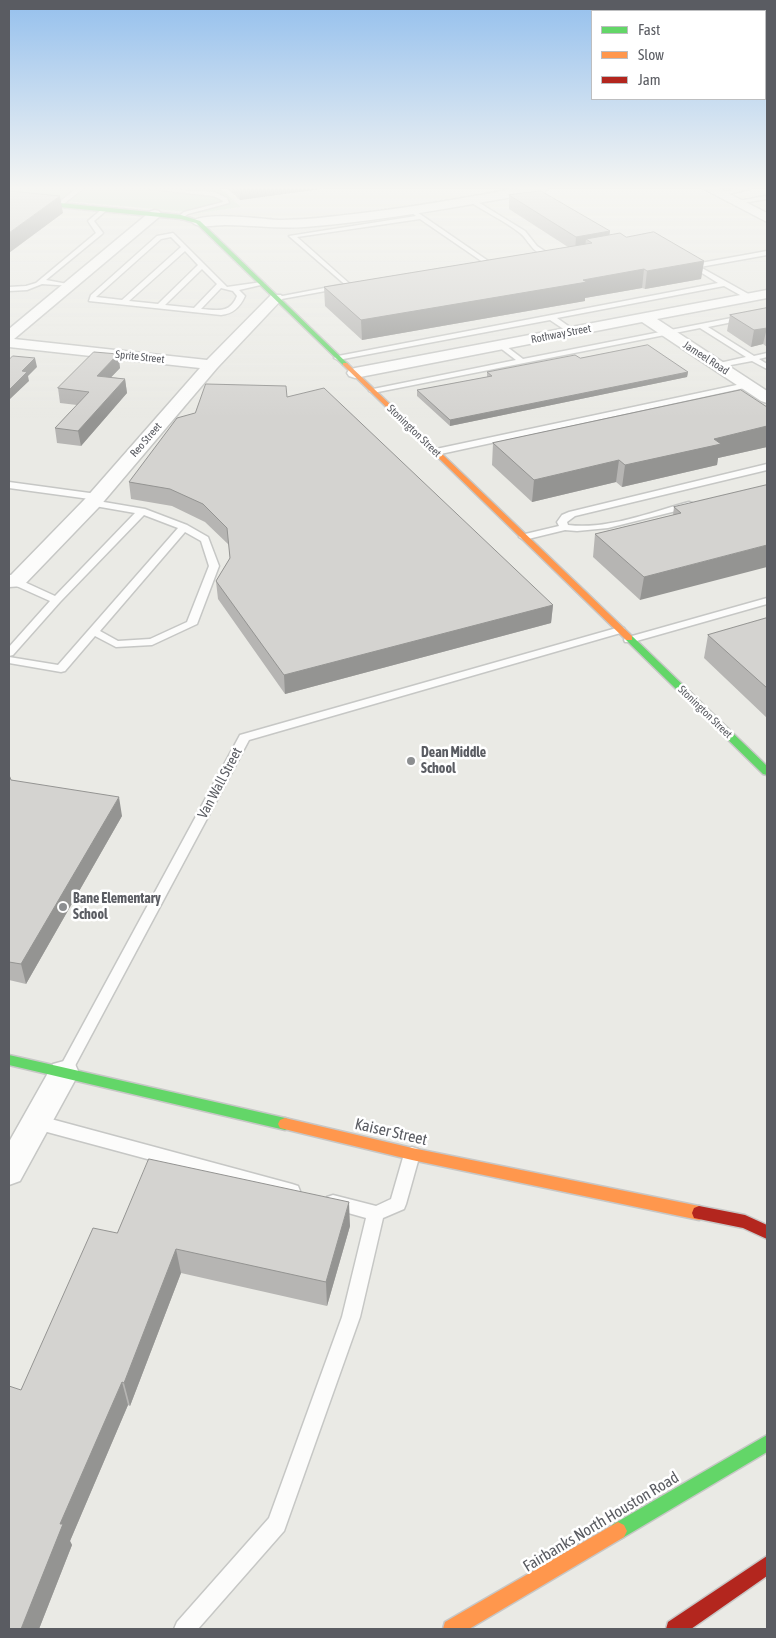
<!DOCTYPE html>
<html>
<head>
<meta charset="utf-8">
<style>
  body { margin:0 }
  #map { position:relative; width:776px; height:1638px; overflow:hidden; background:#eaeae5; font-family:"Asap Condensed",sans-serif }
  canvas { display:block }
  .frame { position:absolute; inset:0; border:10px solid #5a5c62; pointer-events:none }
  .legend { position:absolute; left:591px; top:10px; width:175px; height:90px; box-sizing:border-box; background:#fff; border:1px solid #bdbec0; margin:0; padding:6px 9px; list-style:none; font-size:15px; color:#5a5c62 }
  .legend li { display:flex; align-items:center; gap:10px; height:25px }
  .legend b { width:25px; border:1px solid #bdbec0 }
</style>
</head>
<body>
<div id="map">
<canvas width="776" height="1638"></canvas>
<div class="frame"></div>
<ul class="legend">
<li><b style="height:6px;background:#63d668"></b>Fast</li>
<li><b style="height:6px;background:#ff974d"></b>Slow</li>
<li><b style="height:6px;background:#b3261e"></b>Jam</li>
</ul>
</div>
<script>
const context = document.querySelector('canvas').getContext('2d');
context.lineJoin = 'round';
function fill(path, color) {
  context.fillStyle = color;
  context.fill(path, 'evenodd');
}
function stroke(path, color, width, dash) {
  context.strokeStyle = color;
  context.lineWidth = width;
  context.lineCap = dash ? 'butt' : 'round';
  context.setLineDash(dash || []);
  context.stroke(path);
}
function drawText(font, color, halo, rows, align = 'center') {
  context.font = font + ' "Asap Condensed",sans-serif';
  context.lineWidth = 5;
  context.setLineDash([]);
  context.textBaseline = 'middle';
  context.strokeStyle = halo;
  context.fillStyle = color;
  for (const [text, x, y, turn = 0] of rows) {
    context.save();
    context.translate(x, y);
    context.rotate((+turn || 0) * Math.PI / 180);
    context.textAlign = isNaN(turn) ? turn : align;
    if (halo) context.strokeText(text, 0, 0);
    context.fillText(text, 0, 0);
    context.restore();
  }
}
const green = new Path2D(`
  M9 188H220L241 207 199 213 9 196Z`);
const lane = new Path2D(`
  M77 188H84L61 206H57V204Z
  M143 188 214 192 227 198 229 203 188 214 181 219 178 217 184 212 223 202 222 200 213 196Z
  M741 188 750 189 719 196 716 194Z
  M765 196 767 199 736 204 733 202Z
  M469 199H473L525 231 537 246 546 252V254C533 255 529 240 520 233 505 221 485 212 469 201Z
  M103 208 108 209 94 221 103 233 102 234 46 280 73 285 72 286 42 284 27 290 9 291V287L26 286 36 283 96 233 88 221Z
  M414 210 497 267V269H493L420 219 297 237 351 285V287L349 288 289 236 416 216 411 212Z
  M173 233 227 287 262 282 265 284 239 290 245 296C240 307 233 314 221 315L89 301 91 295 157 236ZM171 237 181 247 122 300 96 297 161 239ZM185 251 198 265 158 304 129 301ZM202 269 217 284 194 308 165 305ZM221 288 233 291 237 296C230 314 217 310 201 309Z
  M767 251V255L700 267 752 296 753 298 749 300 724 286 557 318 574 330 575 332 571 334 550 320 338 360 334 358 338 356 718 283 686 263 689 261 695 264Z
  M340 285 342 286V288L276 300 272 298Z
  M767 311V315L708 327 754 356 767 353V357L759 359 767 364V369L752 361 715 368V364L746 357 700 328 373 393 369 391 373 389 516 360 499 347V343H502L523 359Z
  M746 383H749V387L436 455 432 452 436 449Z
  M767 464V470L575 516 567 522 568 525C608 530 651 512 689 502L692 503V507L608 528 577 531 565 530 524 540 519 537 521 535 559 526 557 522 562 515 569 512Z
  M9 482 97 494 102 497 97 500 9 488Z
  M92 500 145 509 187 525 208 537 219 566 197 624 152 645 116 647 95 636 65 671 61 672 9 663V657L58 665 178 528 144 515 60 602 13 655 9 656V647L50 601 12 584V580H20L55 596 135 513 89 505 87 503ZM185 532 201 541 209 566 187 622 150 639 118 641 100 631Z
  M767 598V604L633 642H625L624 640 625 638Z
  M620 627 624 628 625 630 624 632 249 740 69 1077 64 1079 59 1077 56 1073 59 1069 240 735Z
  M36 1115 292 1184 298 1186 300 1191 298 1196 292 1198 36 1129 30 1127 28 1122 30 1117Z
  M412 1147 418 1149 420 1154 406 1204 404 1209 383 1218 360 1317 284 1531 198 1629H174L177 1622 269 1518 342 1317 366 1218 327 1207 325 1202 327 1197 333 1195 376 1206 391 1199 404 1154 406 1149Z`);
const street = new Path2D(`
  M519 188H549L543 192C464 205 385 221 305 227 278 229 251 225 225 225 215 225 198 229 192 222 201 211 262 219 278 220 303 220 329 217 354 214 409 208 464 198 519 188Z
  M702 188H718L767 213V222Z
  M155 210 159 211 161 214 159 217 14 339 207 360 271 295H281L283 298 217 368 99 507 23 586 9 587V575H11L85 499 200 368 9 347V329L151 211Z
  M767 290V298L657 319 767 391V403L761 401 642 322 355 378 349 376 347 373 349 370 355 368Z
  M64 1061 75 1064 79 1073 20 1181 9 1185V1142L53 1064Z`);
const fast = new Path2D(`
  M9 198 181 215 200 221 348 364 343 365 196 223 181 219 9 202Z
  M629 635 632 636 767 766V775L763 774 626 640V636Z
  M9 1055 285 1118 290 1120 292 1124 290 1128 285 1130 9 1065Z
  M767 1435V1452L624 1537 618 1540 612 1537 609 1531 612 1525Z`);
const slow = new Path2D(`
  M343 363H347L632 636V640H626L343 365Z
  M285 1118 412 1148 699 1206 704 1208 706 1213 704 1218 699 1220 412 1160 280 1128 278 1124 280 1120Z
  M618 1522 624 1525 627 1531 624 1537 469 1629H443L445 1622Z`);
const jam = new Path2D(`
  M699 1206 745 1215 767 1225V1239L743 1228 694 1218 692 1213 694 1208Z
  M767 1556V1576L691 1629H666L668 1622Z`);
const wall = new Path2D(`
  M227 188H327L240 200Z
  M509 195 610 231 609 235 626 237 704 261 701 279 645 289 642 288 585 298V301L362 340 325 306 324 287 568 247 509 209Z
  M767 308V347L763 344 751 347 727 331 730 315Z
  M118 354 120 368 111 377 125 379 127 393 81 446 57 443 55 428 77 405 60 403 58 388Z
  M580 358 688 372 687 377 450 426 417 396V390L487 377V372Z
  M287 397 553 605 551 623 285 694 218 599 216 581 230 558 229 545 205 522 172 506 131 499 129 482Z
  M767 407V447L718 458 717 465 622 487 616 482 532 502 492 465 493 443Z
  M767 485 640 600 593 557 595 534 673 515 674 507Z
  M767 618V718L704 658 708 635Z
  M9 775 11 780 122 816 26 984 9 980Z
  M350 1226 327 1306 181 1273 130 1406 128 1405 70 1541 72 1545 39 1629 21 1390 117 1233Z`);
const shadedWall = new Path2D(`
  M240 188H327L240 200Z
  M60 196 63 213 9 253V233Z
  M610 231 608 245 586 239 585 249 575 251 576 237Z
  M704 261 701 279 645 289 647 271Z
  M644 269 642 288 585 298V301L362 340 361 320Z
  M767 328 763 344 751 347 754 330Z
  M118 354 120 368 99 390 97 376Z
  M35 358 37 367 28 376 29 381 9 400V390L22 371Z
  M688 372 687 377 450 426V420Z
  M125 379 127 393 81 446 78 431Z
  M767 426V447L718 458 717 465 622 487 625 465 714 439Z
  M619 460 616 482 532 502 534 480Z
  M767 545V567L640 600 644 577Z
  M553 605 551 623 285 694 284 675Z
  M119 797 122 816 26 984 21 964Z
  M349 1202 350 1226 327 1306 326 1282Z
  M176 1249 181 1273 130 1406 124 1383Z
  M122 1382 128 1405 70 1541 72 1545 39 1629H21L60 1524Z`);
const building = new Path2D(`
  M9 191 60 196 9 233Z
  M541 191 610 231 576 237 509 195Z
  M654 232 704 261 647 271 644 269 583 280 587 282 361 320 324 287 592 243 586 239 620 233 626 237Z
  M767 308V328L754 330 730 315Z
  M648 345 688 372 450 420 417 390 492 376 487 372 575 355 580 358Z
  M94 352 118 354 97 376 125 379 78 431 55 428 89 392 58 388Z
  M13 356 35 358 22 371 27 372 9 390V360Z
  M206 384 286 386 287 397 324 388 553 605 284 675 216 581 230 558 227 528 203 504 170 489 129 482 177 418 195 413Z
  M741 390 767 407V426L714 439 721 444 625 465 619 460 534 480 493 443Z
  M767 485V545L644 577 595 534 681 513 674 507Z
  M767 618V688L708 635Z
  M9 775 11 780 119 797 21 964 9 962Z
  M149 1159 349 1202 326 1282 176 1249 124 1383 122 1382 60 1524H63L21 1629H9V1386L21 1390 93 1228 117 1233Z`);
const markers = [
  [411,761,5,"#8c8e90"],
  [63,907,5,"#8c8e90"]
];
const farStreetnames = [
  ["Rothway Street",561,334,-11],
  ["Sprite Street",140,357,6],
  ["Jameel Road",706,358,33],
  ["Stonington Street",414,431,44],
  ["Reo Street",146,440,-49],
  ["Stonington Street",705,712,44]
];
const poiNames = [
  ["Dean Middle",421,753],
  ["School",421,769],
  ["Bane Elementary",73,899],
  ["School",73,915]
];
const streetNames = [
  ["Van Wall Street",220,783,-62]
];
const nearStreetnames = [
  ["Kaiser Street",391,1132,13],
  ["Fairbanks North Houston Road",601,1522,-31]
];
fill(green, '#d2e7d3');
stroke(lane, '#c6c7c5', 3);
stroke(street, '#c6c7c5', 3);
stroke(fast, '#c7c7c6', 3);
stroke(slow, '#c7c7c6', 3);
stroke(jam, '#c7c7c6', 3);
fill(lane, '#fcfcfb');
fill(street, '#fcfcfb');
fill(fast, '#63d668');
fill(slow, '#ff974d');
fill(jam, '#b3261e');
fill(wall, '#b6b5b3');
fill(shadedWall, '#949492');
fill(building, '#d4d3d0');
stroke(building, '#949492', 1);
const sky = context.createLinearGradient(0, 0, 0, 418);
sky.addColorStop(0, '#95c0ed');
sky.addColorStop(0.45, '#f6f6f3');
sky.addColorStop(1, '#f6f6f300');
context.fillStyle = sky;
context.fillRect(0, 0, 776, 418);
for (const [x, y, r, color] of markers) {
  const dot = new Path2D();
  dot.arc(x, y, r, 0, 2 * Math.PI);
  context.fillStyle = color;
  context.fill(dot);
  stroke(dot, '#fff', 2);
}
drawText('11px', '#5a5c62', '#fff', farStreetnames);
drawText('bold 14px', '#5a5c62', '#fff', poiNames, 'left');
drawText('14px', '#5a5c62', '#fff', streetNames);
drawText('16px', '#5a5c62', '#fff', nearStreetnames);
</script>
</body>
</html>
